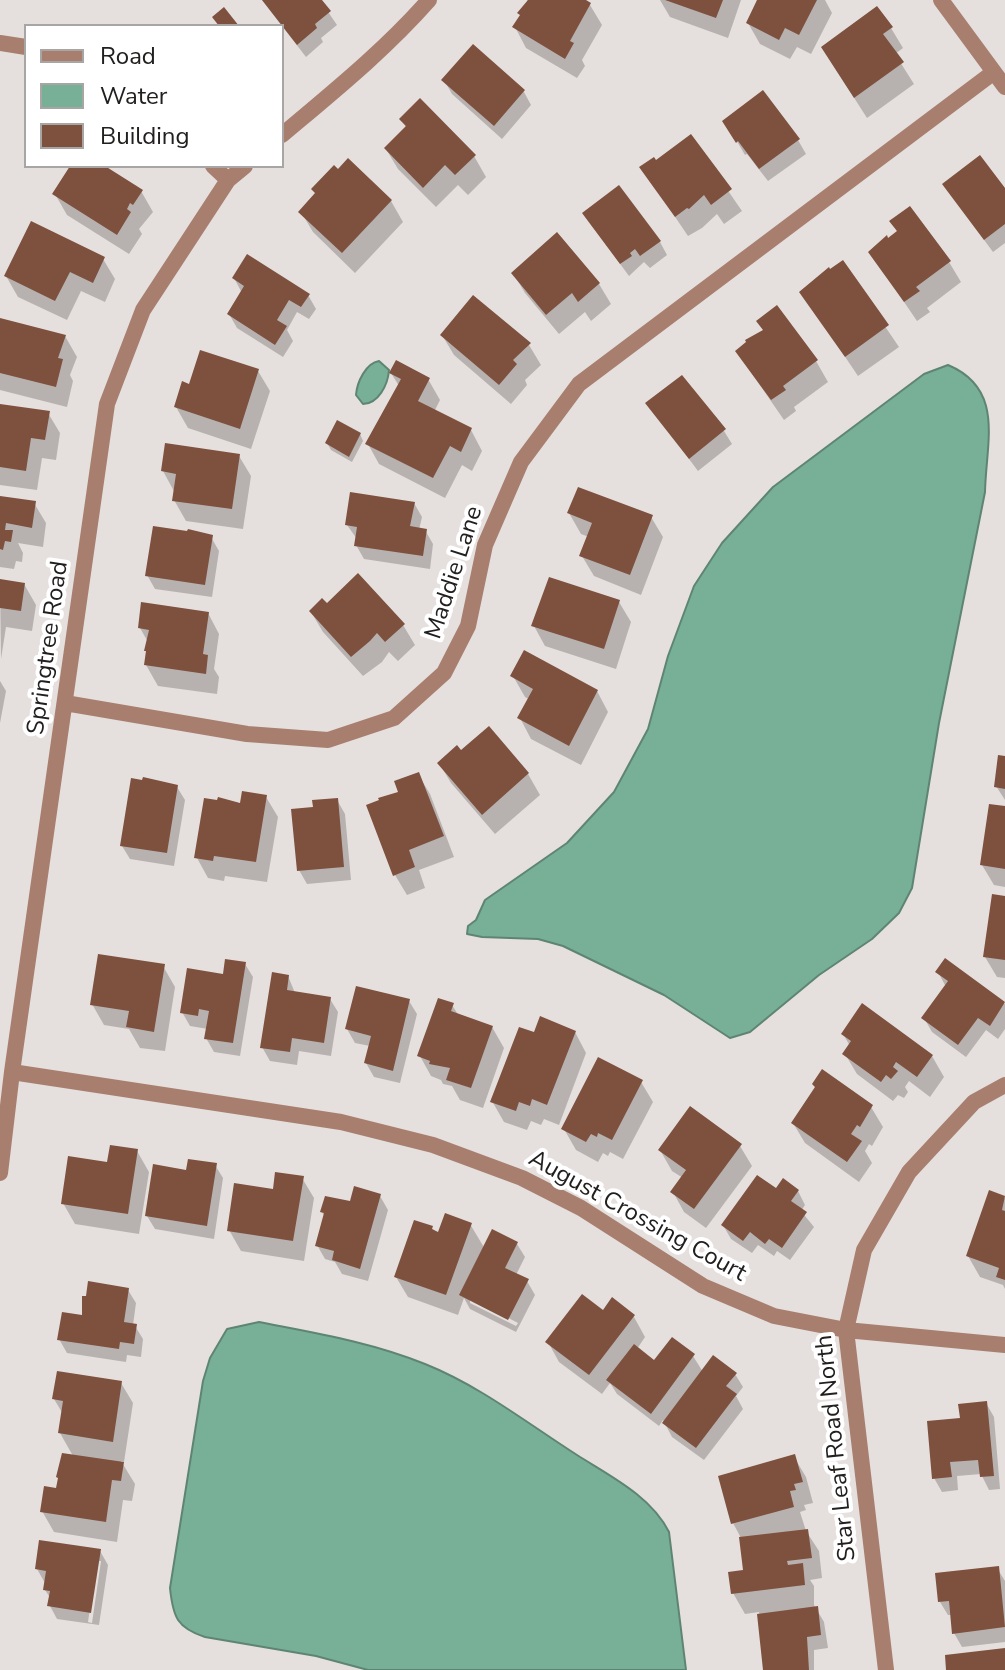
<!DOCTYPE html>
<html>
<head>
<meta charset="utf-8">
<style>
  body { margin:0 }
  #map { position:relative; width:1005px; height:1670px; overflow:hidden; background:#e5dfdd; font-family:"Nunito Sans",sans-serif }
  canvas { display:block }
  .legend { position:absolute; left:24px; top:24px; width:260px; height:144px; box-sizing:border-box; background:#fff; border:2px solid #a7a6a5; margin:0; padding:10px 14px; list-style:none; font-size:24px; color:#22201f }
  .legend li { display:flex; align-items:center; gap:16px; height:40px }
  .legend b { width:40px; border:2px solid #a7a6a5 }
</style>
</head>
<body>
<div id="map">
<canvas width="1005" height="1670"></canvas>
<ul class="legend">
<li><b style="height:10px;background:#a87e6e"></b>Road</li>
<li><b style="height:22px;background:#78b097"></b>Water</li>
<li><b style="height:22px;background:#7e503e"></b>Building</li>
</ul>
</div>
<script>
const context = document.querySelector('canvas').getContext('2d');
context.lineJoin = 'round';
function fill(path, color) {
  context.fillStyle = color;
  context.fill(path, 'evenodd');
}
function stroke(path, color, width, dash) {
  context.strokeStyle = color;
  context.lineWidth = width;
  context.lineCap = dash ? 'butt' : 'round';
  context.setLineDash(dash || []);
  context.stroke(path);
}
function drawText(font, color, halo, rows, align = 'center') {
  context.font = font + ' "Nunito Sans",sans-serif';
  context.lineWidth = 8;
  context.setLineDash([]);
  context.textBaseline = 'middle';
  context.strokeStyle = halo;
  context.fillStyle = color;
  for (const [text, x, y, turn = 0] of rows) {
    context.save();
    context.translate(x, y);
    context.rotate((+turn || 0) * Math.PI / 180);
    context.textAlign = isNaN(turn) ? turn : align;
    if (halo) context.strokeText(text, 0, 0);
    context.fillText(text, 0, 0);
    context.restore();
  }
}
const water = new Path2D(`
  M379 361 389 370C388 385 378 404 363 404L356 395C357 382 366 363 379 361Z
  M948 365C1005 389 986 442 985 492L939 723 912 888 899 913 872 939 819 975 750 1032 730 1038 664 995 563 946 538 939 482 937 467 934 468 926 476 920 485 900 567 843 614 792 648 729 668 656 694 586 722 543 773 487 924 374Z
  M259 1322C315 1333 371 1342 425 1364 480 1386 527 1423 577 1455 610 1476 651 1496 669 1532L686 1670H368L316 1656 205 1637C177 1628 173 1617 170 1588L203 1381 210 1358 227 1329Z`);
const shadow = new Path2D(`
  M262 0H320L337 25 321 38 323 42 306 57Z
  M527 0H582L590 5 602 25 582 60 585 66 577 78 526 48 515 27 528 2Z
  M660 0H741L728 38 670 17Z
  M760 0H825L832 13 811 54 797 47 790 59 760 44 748 23Z
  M891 28 903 48 895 54 914 84 867 118 835 68Z
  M473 47 524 92 531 105 502 139 452 94 444 80Z
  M401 119 474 156 486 177 468 195 458 185 436 207 398 169 386 149 407 129Z
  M725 121 798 140 806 154 768 181 747 154 745 155Z
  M691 137 742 211 724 224 717 214 702 228 688 236 642 168 656 163Z
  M72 166H101L141 191 153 212 139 229 142 234 129 254 67 215 55 194Z
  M1005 192V243L993 252 953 198Z
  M317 195 391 201 403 222 355 273 313 232 301 212Z
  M892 222 949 262 961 282 927 308 930 312 917 321 870 252 898 233Z
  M593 227 660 242 667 255 650 268 644 262 629 276Z
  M103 259 115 279 105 302 81 291 67 320 18 297 6 276Z
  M842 263 899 347 858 376 802 293Z
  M513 273 599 284 611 304 591 321 585 312 559 334 525 293Z
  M234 278 308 295 316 309 309 319 297 312 287 330 293 341 283 357 237 328 229 314 242 293Z
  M776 308 816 361 828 382 794 407 796 411 784 420 737 352 764 331Z
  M0 320 65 336 77 357 70 375 73 381 67 407 0 390Z
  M442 335 529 345 541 365 525 380 527 385 511 404 454 355Z
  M258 371 270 391 251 449 188 428 176 407 190 386Z
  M391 373 428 379 440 400 434 412 471 430 482 451 472 471 462 465 445 498 379 464 368 444 399 386Z
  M648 404 724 431 732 444 698 471Z
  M0 406 48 413 60 433 56 460 42 458 37 490 0 485Z
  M360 434 363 441 352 462 331 450 327 443Z
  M239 456 251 476 243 529 186 521 174 500 175 493 163 471Z
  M0 498 34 503 46 523 43 547 18 543 23 553 22 562 16 561 14 569 0 567Z
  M414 503 422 517 419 530H425L433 544 430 569 364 559 356 545 357 539 347 525Z
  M569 513 651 517 663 537 641 595 594 576 582 556 589 537 581 534Z
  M211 537 219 551 212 597 155 589 147 575Z
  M0 581 24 584 36 605 32 631 6 627 1 659Z
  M619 602 631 622 616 669 545 646 534 626Z
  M326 606 403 625 415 645 398 661 389 652 382 662 363 676 323 632 311 612Z
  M208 613 219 634 214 669 219 677 217 694 158 686 146 665 148 642 140 628Z
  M513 676 597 691 608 712 581 765 531 739 520 718 530 700 525 697Z
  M0 681 6 691 0 723Z
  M489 729 528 774 540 795 495 834 451 783 439 763 461 753Z
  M1005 758V800L996 786Z
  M418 774 430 794 454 857 419 870 425 888 407 895 395 875 401 794Z
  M177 787 185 800 174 866 130 859 122 846Z
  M266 797 278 817 267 882 225 876 224 881 208 878 197 858 241 805Z
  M337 800 345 814 351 880 307 884 299 870 315 809Z
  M1005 808V887L994 885 982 865Z
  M1005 898V978L997 977 985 957Z
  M946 961 1005 1004V1029L998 1039 986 1030 966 1057 932 1032 924 1018 946 987 938 972Z
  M245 964 253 977 240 1056 214 1052 206 1038 208 1029 190 1026 182 1012 224 976Z
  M163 966 175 987 165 1051 140 1048 129 1029 104 1025 92 1004Z
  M288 976 295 993 330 999 338 1012 331 1056 299 1051 297 1065 270 1061 262 1047Z
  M409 1001 417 1014 400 1083 374 1077 366 1063 370 1046 355 1043 347 1029Z
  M452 1005 459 1016 492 1027 504 1048 483 1108 460 1100 452 1086 443 1084 441 1080 431 1076 420 1056Z
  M575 1032 586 1053 559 1125 544 1119 541 1125 531 1121 527 1130 504 1122 492 1101 535 1035Z
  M843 1034 932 1056 944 1077 930 1097 909 1081 905 1087 908 1092 904 1098 898 1095 893 1101 857 1074 845 1054 850 1046Z
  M641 1082 653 1102 623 1159 610 1152 608 1156 603 1153 598 1162 576 1150 564 1129Z
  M871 1107 883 1127 872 1146 869 1144 865 1151 872 1163 859 1182 805 1143 793 1123Z
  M740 1146 752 1166 706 1228 684 1212 673 1192 683 1178 672 1171 660 1150Z
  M137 1151 149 1172 139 1234 75 1224 63 1203 109 1164Z
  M215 1165 223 1178 214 1239 155 1229 147 1216 188 1172Z
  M302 1178 314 1198 304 1261 241 1251 229 1230Z
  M776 1191H798L805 1205 801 1211 814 1227 790 1260 777 1251 774 1256 758 1245 752 1253 731 1239 723 1225Z
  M990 1193 1005 1198V1289L1003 1285 980 1277 968 1256Z
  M380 1196 388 1210 368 1281 342 1274 335 1262 325 1259 317 1245 325 1217 322 1212Z
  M470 1224 485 1249 517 1244 525 1257 516 1275 527 1281 535 1295 516 1332 470 1309 464 1298 458 1315 408 1297 396 1277 431 1228 439 1234ZM470 1298 518 1323 516 1326 470 1303Z
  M128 1290 136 1303 133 1325 135 1326 143 1339 141 1357 127 1355 126 1362 67 1353 59 1339 84 1317Z
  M603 1312 634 1317 645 1337 637 1349 655 1362 693 1356 703 1372 735 1374 743 1387 736 1396 743 1409 704 1460 672 1437 663 1420 659 1426 617 1394 610 1383 602 1394 559 1362 548 1342Z
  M121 1383 133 1403 124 1462 121 1461 135 1484 132 1501 123 1500 117 1542 54 1532 42 1511 58 1490 73 1456 60 1433 63 1414 54 1399Z
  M986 1403 994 1417 1000 1489 989 1490 981 1474 957 1476 958 1490 942 1492 934 1478 962 1420Z
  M794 1457 806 1477 813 1503 804 1505 806 1510 800 1512 806 1531 819 1551 822 1578 810 1580 814 1586V1605L824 1622 828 1648 814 1650V1670H765L759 1612 745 1614 733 1593 746 1572 741 1538 733 1523Z
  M100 1551 108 1565 99 1625 57 1619 50 1606 51 1599 45 1590V1583L37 1569ZM97 1561H101L92 1623 88 1622Z
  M997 1568 1005 1581V1642L962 1647 954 1633 952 1615H948L940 1602Z`);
const building = new Path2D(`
  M262 0H322L331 11 315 24 317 28 297 45Z
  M528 0H586L591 3 570 41 574 43 565 59 512 27 520 15 517 13Z
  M665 0H723L716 18Z
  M757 0H817L799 35 785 28 779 40 746 23Z
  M877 6 893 27 883 34 904 62 854 98 821 47Z
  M224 7 239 26H219L212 17Z
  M473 44 525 90 494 126 441 80Z
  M763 90 800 139 759 169 738 141 736 143 722 121Z
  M420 98 476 155 455 175 445 165 423 188 384 148 406 126 399 119Z
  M691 134 732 189 711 205 704 195 689 209 687 208 675 217 639 167 654 157 656 160Z
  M980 155 1005 188V224L984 240 942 184Z
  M348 158 392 200 342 253 298 212 315 193 311 189 334 165 338 169Z
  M70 166H105L143 190 133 205 130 203 127 209 131 212 117 235 52 194Z
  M619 185 661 241 640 256 635 249 630 253 632 256 620 264 582 213Z
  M910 206 951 261 916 287 920 291 904 302 868 252 887 235 888 238 897 231 889 221Z
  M31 221 105 257 93 283 70 272 55 301 4 276Z
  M557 232 600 283 578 302 572 293 546 315 511 273Z
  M247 254 310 294 301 307 289 300 277 320 287 326 275 345 227 314 244 286 232 278Z
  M843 260 889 325 845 357 799 292 829 267 830 269Z
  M473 295 531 343 513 360 517 364 499 385 440 335Z
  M777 305 818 360 783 386 786 390 771 400 735 351 746 342 745 340 763 330 756 321Z
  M0 318 66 335 58 358 63 359 56 387 0 373Z
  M200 350 259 369 240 429 174 407 182 381 189 384Z
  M396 360 430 378 418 401 472 428 461 452 450 446 433 478 365 444 401 379 389 373Z
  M682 375 726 429 689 459 645 403Z
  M0 404 50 411 45 440 31 438 26 471 0 467Z
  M337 420 361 433 349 457 325 443Z
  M165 443 240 454 232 509 172 501 176 474 161 471Z
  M578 487 653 515 630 575 579 556 592 523 567 513Z
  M350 492 415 502 410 526 427 529 423 556 354 546 357 527 345 525Z
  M0 496 36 501 32 528 6 523 5 530H13L11 542 5 541 3 550 0 549Z
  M153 526 187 531 188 529 213 535 205 585 145 576Z
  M358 573 405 624 385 642 377 633 370 641 351 657 309 611 322 598 327 603Z
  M549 577 620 600 604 649 531 626Z
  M0 579 25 583 21 611 0 608Z
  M141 602 209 612 203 654 208 655 206 674 144 665 146 651H144L149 630 138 628Z
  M524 650 598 690 569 746 517 718 533 689 510 676Z
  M489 726 529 773 482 815 437 763 457 745 461 750Z
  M998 755 1005 756V789L994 787Z
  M419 772 444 836 409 850 415 867 393 876 366 805 379 800 378 798 398 792 394 781Z
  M143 777 178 785 167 853 120 846 131 778 142 780Z
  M242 791 267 795 256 862 214 856 213 861 194 858 204 798 217 800 218 797 240 803Z
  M338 798 344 867 297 871 291 809 313 807 312 800Z
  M989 804 1005 806V869L980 865Z
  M992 894 1005 896V960L983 957Z
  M98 954 165 964 154 1032 126 1027 129 1011 90 1005Z
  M945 958 1005 1002 990 1026 978 1018 958 1045 921 1018 948 981 935 972Z
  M225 959 246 962 233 1043 204 1039 209 1011 199 1009 198 1016 180 1013 187 968 223 974Z
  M272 972 289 975 287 990 331 997 324 1043 292 1038 290 1052 260 1048Z
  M356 986 410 999 393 1071 364 1063 371 1036 345 1029Z
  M438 998 454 1003 451 1011 493 1026 471 1088 446 1080 450 1068 429 1064 430 1061 417 1056Z
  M862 1003 933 1055 917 1077 896 1062 893 1067 898 1071 891 1079 886 1075 881 1082 842 1054 851 1041 841 1034Z
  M540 1016 576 1031 547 1105 532 1099 530 1106 519 1102 516 1111 490 1102 519 1027 534 1032Z
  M598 1057 643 1080 612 1140 598 1133 597 1137 591 1134 586 1142 561 1129Z
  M822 1069 873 1105 860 1127 857 1125 851 1134 862 1141 847 1162 791 1123 815 1087 812 1084Z
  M690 1106 742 1144 694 1209 670 1192 686 1170 658 1150Z
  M110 1145 138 1149 128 1214 61 1204 68 1156 107 1162Z
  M188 1159 217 1163 207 1226 145 1216 153 1164 186 1170Z
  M275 1172 304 1176 293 1241 227 1231 234 1183 273 1189Z
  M757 1175 776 1188 783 1178 799 1190 791 1201 807 1212 782 1248 769 1239 765 1244 750 1232 743 1241 721 1225Z
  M354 1186 381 1194 360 1269 332 1260 334 1251 315 1246 324 1213 320 1212 325 1196 350 1201Z
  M989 1190 1005 1196 1002 1210 1005 1211V1280L996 1277 999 1268 966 1256Z
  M445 1213 472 1223 446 1295 394 1277 414 1220 433 1226 432 1229 438 1232Z
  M492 1229 518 1242 505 1268 529 1279 508 1320 459 1295Z
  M88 1281 129 1288 124 1322 137 1324 134 1344 120 1342 119 1349 57 1340 62 1312 82 1315V1296H86Z
  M582 1294 603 1310 612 1297 635 1315 589 1375 545 1342Z
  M672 1337 695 1354 651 1414 606 1380 634 1344 654 1360Z
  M713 1355 737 1373 726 1386 737 1394 696 1448 662 1423Z
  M57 1371 122 1381 113 1442 58 1433 63 1401 52 1399Z
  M987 1401 994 1476 980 1477 978 1460 950 1462 952 1477 932 1479 927 1421 960 1418 958 1404Z
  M62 1453 124 1462 121 1481 112 1480 106 1522 40 1512 44 1486 56 1488 58 1478 56 1477Z
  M795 1454 803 1482 794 1484 796 1490 790 1491 794 1507 731 1524 718 1476Z
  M808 1529 812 1558 787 1561 788 1565 803 1563 805 1585 731 1594 728 1572 743 1570 739 1537Z
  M39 1540 101 1549 91 1613 47 1606 50 1591 43 1590 46 1571 35 1569Z
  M999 1566 1005 1627 952 1634 949 1601 938 1602 935 1573Z
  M818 1606 821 1635 807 1637 809 1670H763L757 1614Z
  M1005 1648V1670H946L945 1655Z`);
const minor = new Path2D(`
  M941 0 1005 87
  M0 43 26 47
  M282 135C333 92 385 50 429 0
  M213 166 228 180
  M65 703 247 734 328 740 394 718 444 673 468 626 485 545 521 462 579 384 994 72
  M12 1072 341 1122 433 1145 522 1178 581 1208 703 1286 774 1316 846 1330 1005 1345
  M0 1173 12 1072 107 404 143 310 228 180 245 166
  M886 1670 846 1330 864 1250 909 1172 974 1102 1005 1085`);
const streetNames = [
  ["Maddie Lane",455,573,-72],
  ["Springtree Road",49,648,-82],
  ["August Crossing Court",637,1217,29],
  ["Star Leaf Road North",837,1448,-96]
];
fill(water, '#78b097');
stroke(water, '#5e8573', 2);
fill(shadow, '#0003');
fill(building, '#7e503e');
stroke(minor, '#a87e6e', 16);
drawText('24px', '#22201f', '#fff', streetNames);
</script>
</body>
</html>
